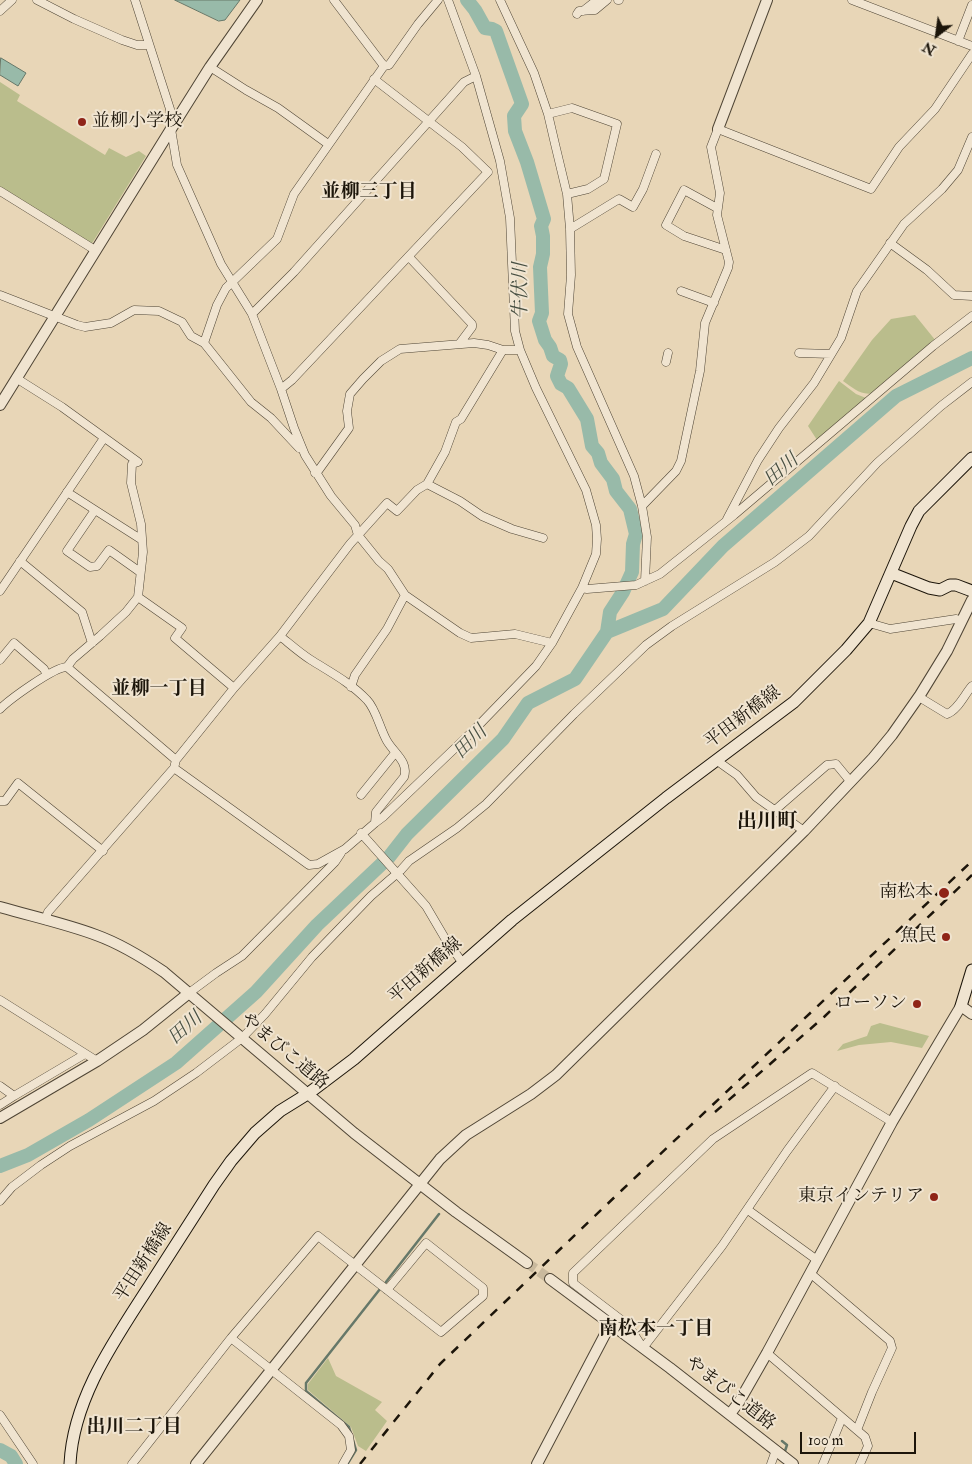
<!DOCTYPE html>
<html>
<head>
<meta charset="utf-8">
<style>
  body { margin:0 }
  #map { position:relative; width:972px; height:1464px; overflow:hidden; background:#e8d6b7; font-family:"IM FELL Double Pica",serif }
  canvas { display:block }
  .north { position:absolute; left:912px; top:10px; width:50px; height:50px; -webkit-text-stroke:4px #f0e4d0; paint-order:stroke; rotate:210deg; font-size:14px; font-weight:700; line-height:20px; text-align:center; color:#1c150a }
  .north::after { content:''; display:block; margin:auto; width:18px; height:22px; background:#1c150a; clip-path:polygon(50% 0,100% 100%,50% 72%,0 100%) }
  .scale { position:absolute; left:800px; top:1432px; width:116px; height:22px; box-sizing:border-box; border:2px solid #1c150a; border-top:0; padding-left:6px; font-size:15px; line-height:18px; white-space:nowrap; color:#1c150a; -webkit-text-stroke:4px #f0e4d0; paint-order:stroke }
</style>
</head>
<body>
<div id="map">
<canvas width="972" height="1464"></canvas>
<div class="north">N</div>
<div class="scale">100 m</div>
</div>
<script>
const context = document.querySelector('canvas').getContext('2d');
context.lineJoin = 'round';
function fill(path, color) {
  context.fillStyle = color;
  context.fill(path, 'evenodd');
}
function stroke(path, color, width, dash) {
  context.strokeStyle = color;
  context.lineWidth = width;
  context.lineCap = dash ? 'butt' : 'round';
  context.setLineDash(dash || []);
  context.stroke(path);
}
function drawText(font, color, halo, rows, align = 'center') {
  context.font = font + ' "IM FELL Double Pica","Noto Serif JP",serif';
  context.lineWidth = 4;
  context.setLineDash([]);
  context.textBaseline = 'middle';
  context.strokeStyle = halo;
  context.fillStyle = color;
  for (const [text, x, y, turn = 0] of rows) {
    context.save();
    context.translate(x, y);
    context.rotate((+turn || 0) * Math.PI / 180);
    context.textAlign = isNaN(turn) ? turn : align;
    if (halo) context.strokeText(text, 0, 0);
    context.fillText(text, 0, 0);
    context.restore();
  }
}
const green = new Path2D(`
  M0 82 20 95 17 101 105 155 109 148 126 157 139 151 146 156 91 245 0 188Z
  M915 315 936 341 874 393C861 396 853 388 843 381L872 340 891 319Z
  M839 381 856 394 866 398 817 440 808 426Z
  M880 1023 929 1036 922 1048 891 1042 859 1045 837 1051 843 1044 867 1036 871 1026Z
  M328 1358 336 1376 382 1402 375 1410 387 1421 366 1451 358 1446 351 1427 308 1390V1384Z`);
const water = new Path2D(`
  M175 0H240L225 20 219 21Z
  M1 58 26 73 18 86 0 75Z`);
const stream = new Path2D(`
  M386 1282 439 1214
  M782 1441 787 1445 784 1454
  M348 1463 356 1450 349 1427 306 1391V1383L380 1289`);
const river = new Path2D(`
  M467 0 475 10 485 28 492 29 496 31 522 104 514 116 515 131 527 162 544 219 541 226 543 236V254L540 267 542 313 539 321 545 340 550 347 553 356 560 360 561 364 557 376 561 384 568 388 587 419 592 446 598 453 601 463 613 479 616 491 630 509 636 534 633 544 632 572 623 592 610 612 607 632
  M0 1166 28 1155 89 1120 176 1063 256 992 317 925 389 857 407 834 503 739 528 703 575 679 607 632 663 609 723 546 896 396 972 358
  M0 1450 11 1456 16 1464`);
const tertiaryTunnel = new Path2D(`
  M527 1263 550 1279`);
const minor = new Path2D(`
  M37 0 74 19 122 40 137 45H149
  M135 0 170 109 171 129 177 165 221 264 252 314 281 389 294 428 305 455 331 496 355 525 358 535 379 561 388 569 405 595 460 633 471 638 515 634 552 643
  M334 0 384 66
  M500 0 534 73 548 114 555 144 567 194 570 229 571 275 568 314 577 347 634 476 642 506 647 537 645 581
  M618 0H619
  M852 0 972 46
  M0 11 12 0
  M583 11 597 0
  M577 14 579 11 595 10 607 0
  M958 41 972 5
  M210 67 246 90 278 108 328 144
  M548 114 572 108 617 124 604 179 588 189 567 194
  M0 191 95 250
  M717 208 684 190 666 225 684 236 726 250
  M570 229 619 199 633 207 643 189 656 154
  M890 243 927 270 954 295 972 296
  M409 257 472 324V327L460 343
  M681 291 714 303
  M0 295 77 325 85 327 111 323 134 310 159 311 182 322 191 336 204 343 217 305 226 288 277 239 294 194 384 66 389 65 418 24 438 0
  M252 314 294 272 464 82 476 76
  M204 343 251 402 271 418 299 448
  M799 353 831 354
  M666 362 668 353
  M16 378 62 407 138 462 132 464 131 483 141 524 143 552 138 597 126 612 100 636 73 659 67 667
  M281 389 292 380 488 172 462 147 374 79
  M315 473 318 471 349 428 347 411 350 394 363 379 381 361 400 349 474 343 488 345 503 350H520
  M427 484 460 501 482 516 512 529 543 538
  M67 492 95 510 67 551 90 567 97 566 109 550 140 572
  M642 506 676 471 681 461 700 371 705 323 728 268 729 262 717 215 720 193 711 147 718 129 871 189 899 147 935 109 972 54
  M95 510 142 540
  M727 519 758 460 779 428 814 383 841 338 857 291 904 224 942 189 958 170 972 137
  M20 561 82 612 92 643
  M582 588 587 589 636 585 660 574 734 515 933 346 972 316
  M0 591 104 438
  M138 597 182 628 175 638 234 688
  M869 623 890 629 956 619
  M0 660 14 643 44 669 47 675
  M351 687 355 675 387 629 405 595
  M919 697 947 714C958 710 964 695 972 686
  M0 709C10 699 54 667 67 667L176 760
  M716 760 737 775 756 797 804 831
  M174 768 309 865 318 864 345 849 375 823 376 812 404 777C409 762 394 753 387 741 380 729 376 709 367 700 351 683 330 672 311 660 300 653 290 644 280 636
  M361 795 395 753
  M0 801H5L18 783 103 851
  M774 811 827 765 836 764 850 781
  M375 823 383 817 475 729 536 666 552 643 582 588 596 554 597 539 596 525 586 490 536 388 520 350 515 331 510 218 500 161 476 76 448 0
  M361 833 426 906 446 940 462 962
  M45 920 48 912 174 768 176 760 234 688 280 636 350 544 387 503 397 511 417 490 427 484 445 452 456 422 461 419 503 350
  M189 993 216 973 242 956 335 862 341 853
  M0 1000 97 1061
  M0 1086 14 1096 0 1105
  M835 1086 787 1151 722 1246 643 1348 628 1325 573 1283V1273L713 1139 812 1073 892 1122
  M14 1096 85 1054
  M0 1201 12 1187 41 1165 70 1146 154 1101 196 1073 242 1038 265 1014 312 957 371 896 401 870 409 861 457 828 486 804 574 714 646 645 672 626 775 562 809 536 877 463 941 406 972 382
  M748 1210 817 1260
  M810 1273 890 1341 892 1348 872 1392 857 1430
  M231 1338 341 1425 349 1436 351 1450 343 1464
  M767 1353 865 1437 868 1446 860 1464
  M0 1415 33 1464
  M132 1464 231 1338 318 1236 441 1332 483 1296V1288L426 1243 387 1290
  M771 1464 776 1450
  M823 1464 842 1418`);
const tertiary = new Path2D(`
  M718 129 767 0
  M0 405 171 129 210 67 257 0
  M0 907C31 916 67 924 96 935 121 944 142 957 164 972L354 1133 456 1212 527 1263
  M0 1118 97 1061 143 1030 189 993
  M550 1279 670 1368 793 1464
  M730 1414 739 1402 767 1353 892 1122 961 1006 972 1014
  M196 1464 440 1159 466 1135 531 1094 556 1075 804 831 873 758 892 735 920 695 947 651 972 600
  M537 1464 611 1323`);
const secondary = new Path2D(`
  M891 573 929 588 940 590 950 585H956L972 591
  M961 1006 972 970
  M70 1464C73 1399 114 1341 148 1288 170 1254 192 1219 214 1185L231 1161 255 1133 280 1111 309 1093 354 1059 512 920 666 798 794 702 846 650 869 623 911 526 919 511 972 458`);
const rail = new Path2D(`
  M715 1112 824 1017 972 875
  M360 1464 440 1364 622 1190 972 861`);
const markers = [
  [82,122,5,"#8f2418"],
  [944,893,6,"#8f2418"],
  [946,937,5,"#8f2418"],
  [917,1004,5,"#8f2418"],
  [934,1197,5,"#8f2418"]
];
const poiNames = [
  ["並柳小学校",92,122,"left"],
  ["南松本",933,893],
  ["魚民",936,937],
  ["ローソン",907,1004],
  ["東京インテリア",924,1197]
];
const streetNames = [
  ["平田新橋線",743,718,-37],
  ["平田新橋線",426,971,-41],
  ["やまびこ道路",284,1052,40],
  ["平田新橋線",144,1263,-57],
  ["やまびこ道路",730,1394,38]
];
const neighbourhoodNames = [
  ["並柳三丁目",369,193],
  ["並柳一丁目",159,690],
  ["南松本一丁目",656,1330],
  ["出川二丁目",134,1428]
];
const waterNames = [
  ["牛伏川",522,291,-90],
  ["田川",782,471,-41],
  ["田川",471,743,-45],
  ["田川",186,1029,-42]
];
const quarterNames = [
  ["出川町",767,823]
];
fill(green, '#babd8c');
fill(water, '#98baa9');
stroke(water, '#667869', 1);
stroke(stream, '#667869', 2.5);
stroke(river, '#98baa9', 14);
stroke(tertiaryTunnel, '#c9b99d', 10, [10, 5]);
stroke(minor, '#4f4535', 9);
stroke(tertiary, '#4f4535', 12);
stroke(secondary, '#1c150a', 13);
stroke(minor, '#f0e4d0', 8);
stroke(tertiary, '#f0e4d0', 10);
stroke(secondary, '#f0e4d0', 11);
stroke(rail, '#1c150a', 2.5, [9, 9]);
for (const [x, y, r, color] of markers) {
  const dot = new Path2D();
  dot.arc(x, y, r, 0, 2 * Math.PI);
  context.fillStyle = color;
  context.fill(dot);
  stroke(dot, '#f0e4d0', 2);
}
drawText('18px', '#1c150a', '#f0e4d0', poiNames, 'right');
drawText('18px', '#1c150a', '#f0e4d0', streetNames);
drawText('bold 19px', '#1c150a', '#f0e4d0', neighbourhoodNames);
drawText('italic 19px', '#474f42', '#f0e4d0', waterNames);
drawText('bold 20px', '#1c150a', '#f0e4d0', quarterNames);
</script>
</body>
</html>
